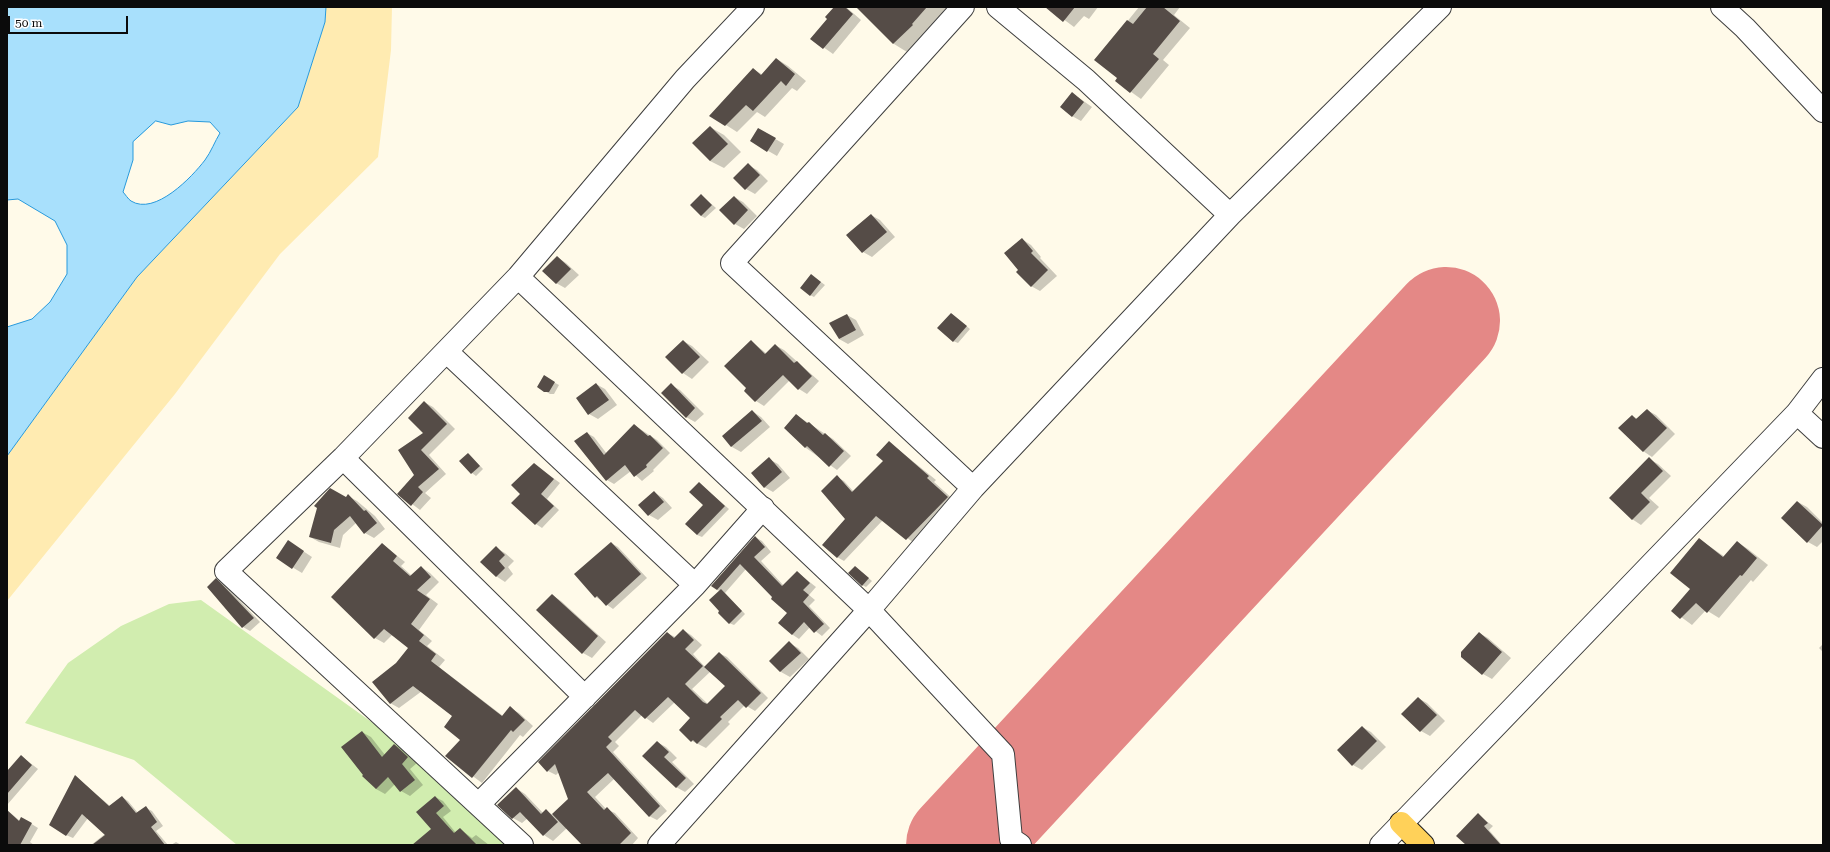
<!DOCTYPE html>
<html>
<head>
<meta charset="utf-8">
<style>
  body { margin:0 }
  #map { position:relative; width:1830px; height:852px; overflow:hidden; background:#fffae9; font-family:"Roboto Serif",serif }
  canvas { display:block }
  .frame { position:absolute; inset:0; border:8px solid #0b0b0b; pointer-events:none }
  .scale { position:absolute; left:8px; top:16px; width:120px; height:18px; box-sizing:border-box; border:2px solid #0b0b0b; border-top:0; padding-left:5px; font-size:12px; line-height:14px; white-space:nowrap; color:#0b0b0b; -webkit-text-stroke:3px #fff; paint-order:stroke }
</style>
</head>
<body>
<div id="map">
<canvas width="1830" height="852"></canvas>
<div class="frame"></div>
<div class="scale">50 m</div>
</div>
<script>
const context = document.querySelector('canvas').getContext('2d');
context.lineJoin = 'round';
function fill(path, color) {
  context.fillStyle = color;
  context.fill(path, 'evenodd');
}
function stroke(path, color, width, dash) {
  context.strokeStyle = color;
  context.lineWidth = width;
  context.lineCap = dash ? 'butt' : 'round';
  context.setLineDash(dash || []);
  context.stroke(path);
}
const green = new Path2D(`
  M201 600 412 751 513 845H237L134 760 25 723 68 663 121 626 169 604Z`);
const sand = new Path2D(`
  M326 7H392L391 50 378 157 280 254 175 394 7 601V456L137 277 298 107 325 22Z`);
const water = new Path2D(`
  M7 7H326L325 22 298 107 137 277 7 456V327L32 319 50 302 67 274V245L55 221 18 199 7 200ZM156 121 171 125 188 121 210 122 220 133C215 141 211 152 205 160 192 177 155 216 131 201 128 199 125 194 123 192L133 160V142Z`);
const shadow = new Path2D(`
  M835 7H846L861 20 833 54 812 39 829 19Z
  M868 7H948L925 32 926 33 907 52 894 44 863 12Z
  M1047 7H1098L1089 19 1084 16 1074 27Z
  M1139 7H1180L1174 15 1190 28 1163 60 1169 65 1141 99 1116 81 1118 78 1096 60Z
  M777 59 788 66 806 81 797 91 792 88 765 117 757 112 737 132 726 125 753 69 763 75Z
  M1072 93 1092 107 1081 121 1072 116Z
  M710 127 724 135 741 152 724 168 710 161 693 143Z
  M758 129 784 144 777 156 751 141Z
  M748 165 757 170 768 181 755 194 746 189Z
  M701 195 716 208 705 218 701 216Z
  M734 197 743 202 757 216 744 229 735 224Z
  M871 215 880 220 895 237 872 257 863 252Z
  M1022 239 1031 245 1041 257 1040 258 1057 276 1040 291 1031 286 1019 270Z
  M557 257 566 263 579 275 565 288 556 283Z
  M811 275 825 285 814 297 810 295Z
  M952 314 970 329 958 343 953 341Z
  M847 315 856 320 864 335 848 344 839 339Z
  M683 341 692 346 709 362 692 379 683 373 667 357Z
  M751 341 767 354 775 345 784 350 819 381 807 394 799 389 790 380 764 406 756 401 745 391 747 388Z
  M544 377 559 385 554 394H550L538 387Z
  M596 384 605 389 617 405 598 419 589 414Z
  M671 385 680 390 704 414 695 422 686 417Z
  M424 402 433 407 455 429 429 455 446 474 425 493 431 498 420 510 399 494 415 475 424 433Z
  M1647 410 1656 415 1675 434 1652 457 1643 451 1632 416 1638 419Z
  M752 411 761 417 770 427 741 452 732 447 723 436Z
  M796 415 833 439 851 456 837 470 806 448 786 427Z
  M634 425 657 440 670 453 653 470 654 471 642 481 631 471 614 484 607 480 587 433 594 437 607 454Z
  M889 442 936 480 934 482 955 501 914 543 883 520 844 561 837 557 846 519 837 477 844 481 854 492 885 461Z
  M469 454 483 469 476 476 472 473Z
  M769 459 778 464 790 478 773 492 764 487Z
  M1649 459 1658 464 1671 476 1649 498 1659 507 1641 525 1632 519Z
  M534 464 560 483 547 499 559 510 542 528 536 524Z
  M699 483 729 509 702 537 697 535 704 505Z
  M654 492 663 498 672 508 658 520 649 515Z
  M348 496 357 501 375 516 385 529 374 538 365 533 356 523 343 535 340 548 319 542 310 537Z
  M1798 502 1807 507 1823 523V541L1817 547 1808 542 1783 518Z
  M755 537 762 541 771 552 761 561 784 586 797 572 816 587 809 595 815 600 809 606 830 628 822 636 810 627 799 639 793 635 779 623 788 613 746 569 725 593 745 614 734 625 729 623 720 591 717 590Z
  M1699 539 1725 557 1737 542 1748 549 1768 565 1753 582 1751 580 1719 618 1706 610 1692 625 1673 611 1692 589Z
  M611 543 618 547 647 578 613 609 596 597Z
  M382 544 405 562 401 566 412 576 421 567 430 573 439 582 426 595 438 604 419 630 432 641 427 646 445 660 439 667 503 716 510 708 519 713 533 726 523 737 520 735 482 783 446 756 462 740 453 716 422 691 399 708 390 703 397 663 410 648 392 635 384 643 375 638Z
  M297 547 312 557 302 573 277 558Z
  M496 548 505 553 514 561 508 567 513 574 505 582 496 576Z
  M859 570 872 581 866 587 862 585Z
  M216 579 223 583 260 622 250 631 243 627Z
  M552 595 561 601 606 642 592 658 583 653Z
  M683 630 691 635 702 645 693 654 705 667 719 653 727 657 768 698 755 711 745 705 728 722 730 724 706 748 692 741V718L675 702 653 723 642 715 615 742 619 746 613 752 667 811 657 820 649 816 614 779 595 797 606 809 615 813 638 838 632 845H583L567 828 553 841 544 835 528 818 522 823 513 818 499 805 516 788 525 794 543 813 546 811 553 815 569 800 559 772 556 775 548 771 667 633 675 637ZM711 671 726 686 708 704 692 689Z
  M1479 633 1488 638 1511 658 1492 679 1483 674Z
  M789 643 798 648 809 659 790 677 781 672 770 661Z
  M1823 644V652L1819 648Z
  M1418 698 1427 703 1445 721 1430 736 1421 731Z
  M1362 727 1371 732 1386 747 1362 770 1353 765Z
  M362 732 371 737 385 755 395 745 404 750 417 763 410 769 423 785 410 796 401 791 395 784 385 794 376 789Z
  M657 742 666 747 677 758 672 762 694 784 685 792 676 787Z
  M21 756 38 769 7 805V773Z
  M75 776 110 806 122 797 128 801 138 813 146 808 152 811 163 826 156 831 168 845H91L105 834 88 818 73 838 66 835Z
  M435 797 443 801 451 811 443 817 456 833 460 829 472 838 476 835 489 845H426L432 829Z
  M7 810 20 821 22 818 38 828 30 842 34 845H7Z
  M1478 815 1493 826 1489 830 1502 845H1468Z
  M176 842 181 845H171Z`);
const runway = new Path2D(`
  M960 845 1446 321`);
const building = new Path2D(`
  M834 7H845L853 14 823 49 810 39 827 19 825 17Z
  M856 7H927L912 24 913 25 893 44Z
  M1045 7H1075L1063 22Z
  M1147 7H1163L1180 21 1153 54 1159 59 1130 93 1115 81 1117 78 1094 60 1127 20 1133 24Z
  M776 58 795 74 786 86 781 81 753 111 746 105 725 126 709 116 753 68 761 75Z
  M1072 92 1084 102 1072 117 1060 107Z
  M710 126 728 144 710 161 692 143Z
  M758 128 776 138 767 152 750 141Z
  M748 163 760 175 745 190 733 178Z
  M701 194 712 205 701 216 690 205Z
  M734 196 748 210 734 225 719 210Z
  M871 214 887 232 862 253 846 235Z
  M1022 238 1033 251 1031 253 1048 270 1031 287 1016 272 1018 270 1004 253Z
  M557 256 571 269 556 284 542 271Z
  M811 274 821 282 810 296 800 288Z
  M951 313 967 326 953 342 937 328Z
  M847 314 856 330 839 339 829 323Z
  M683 340 700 357 682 374 665 357Z
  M751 340 765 354 775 344 794 363 797 361 812 376 798 390 783 375 755 402 744 391 746 388 724 366Z
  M544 375 555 382 549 392H544L537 387Z
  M596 383 609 400 588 415 576 398Z
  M671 383 695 408 686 418 661 393Z
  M424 401 447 424 421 450 439 469 418 487 423 492 411 506 397 494 414 475 398 450 423 433 408 418Z
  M1647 409 1667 428 1643 452 1618 428 1632 415 1636 419Z
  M752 410 762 421 731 447 722 436Z
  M796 414 807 423 809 422 823 435 825 433 844 451 829 467 807 446 805 448 784 428Z
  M634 424 648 436 650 435 663 448 646 465 647 467 634 477 625 465 606 481 574 441 587 432 604 455Z
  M889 441 929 476 927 478 948 497 906 540 876 516 837 558 822 545 845 519 821 491 837 475 852 492 883 461 876 455Z
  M468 453 480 466 471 474 459 461Z
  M769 457 782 472 764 488 751 473Z
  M1649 457 1663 471 1641 493 1650 502 1632 520 1609 498Z
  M534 463 554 479 541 494 554 506 535 525 511 503 520 494 511 485Z
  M699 482 725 506 697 535 685 524 703 505 689 492Z
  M330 488 346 497 348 494 364 511 366 510 377 523 364 534 350 516 334 530 331 543 309 537 317 508 314 506Z
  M654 491 664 502 648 516 638 505Z
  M1797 501 1823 525 1807 543 1781 518Z
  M755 536 765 547 754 557 782 586 797 571 810 583 803 590 809 595 803 602 824 624 814 633 804 622 792 635 778 623 787 613 771 599 772 597 740 564 717 590 711 586Z
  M1699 538 1723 557 1737 541 1757 558 1742 576 1740 575 1707 613 1696 603 1680 619 1671 611 1690 589 1670 573Z
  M288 540 304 551 292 569 276 558Z
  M611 542 641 574 606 606 597 596 595 598 574 574Z
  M382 543 397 556 393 561 410 576 421 566 431 577 417 590 430 599 411 624 424 635 419 641 436 654 431 661 502 716 510 706 525 720 513 732 511 730 472 778 445 756 460 740 444 727 452 716 413 686 390 704 372 682 396 663 408 648 384 629 374 639 331 597Z
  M496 546 505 555 499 561 505 568 496 577 480 562Z
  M855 566 869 578 862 586 848 573Z
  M216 578 254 618 242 628 207 587Z
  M721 589 742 611 729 624 718 613 719 611 709 600Z
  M552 594 598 636 582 654 536 610Z
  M683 629 694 640 685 649 703 666 685 684 703 702 707 704 725 686 704 667 719 652 761 693 746 708 738 700 720 717 722 719 697 744 693 740 691 742 679 730 690 718 668 697 645 719 635 710 608 737 612 741 606 747 660 806 649 817 608 773 587 792 604 810 607 807 631 833 619 845H582L552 814 568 799 555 764 547 772 538 762 667 632 674 638Z
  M1479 632 1502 652 1482 675 1461 657V652Z
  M789 641 801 653 780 672 769 661Z
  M1418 697 1437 715 1420 732 1401 714Z
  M1362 726 1377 741 1352 766 1337 750Z
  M362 731 382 757 394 744 408 757 402 764 415 780 400 792 388 777 376 789 362 776 363 775 341 747Z
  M657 741 669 752 664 757 686 778 676 788 642 756Z
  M21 755 32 765 7 794V771Z
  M75 775 109 806 122 796 136 813 146 806 157 822 151 827 165 845H92L105 835 82 814 66 836 49 825Z
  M516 787 541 814 546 809 558 822 543 836 520 812 512 819 497 805Z
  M435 796 444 806 436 813 454 833 460 828 477 845H412L431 829 416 812Z
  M7 810 19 821 21 817 32 823 20 845H7Z
  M1478 813 1488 823 1484 826 1501 845H1466L1456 836Z`);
const minor = new Path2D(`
  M963 7 732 263 973 488
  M1722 7 1745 28 1823 111
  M1230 215 1440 7
  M518 277 869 610 1003 754 1011 839 1020 845
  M447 352 695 585
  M1797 413 1823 437
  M343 458 585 697
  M479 804 695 585 763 508
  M522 845 226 571 343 458 518 277 685 79 753 7
  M659 845 869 610 973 488 1230 215 1086 80 998 7
  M1381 845 1797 413 1823 379`);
const major = new Path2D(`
  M1401 823 1423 845`);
fill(green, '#d1edaf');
fill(sand, '#ffebb1');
fill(water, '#a8e0fc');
stroke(water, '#2899db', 1);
fill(shadow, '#0003');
stroke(runway, '#e48886', 108);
fill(building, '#554c47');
stroke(minor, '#3e3e3e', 24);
stroke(major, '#1c1c1c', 24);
stroke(minor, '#fff', 22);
stroke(major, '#ffd159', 22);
</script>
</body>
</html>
